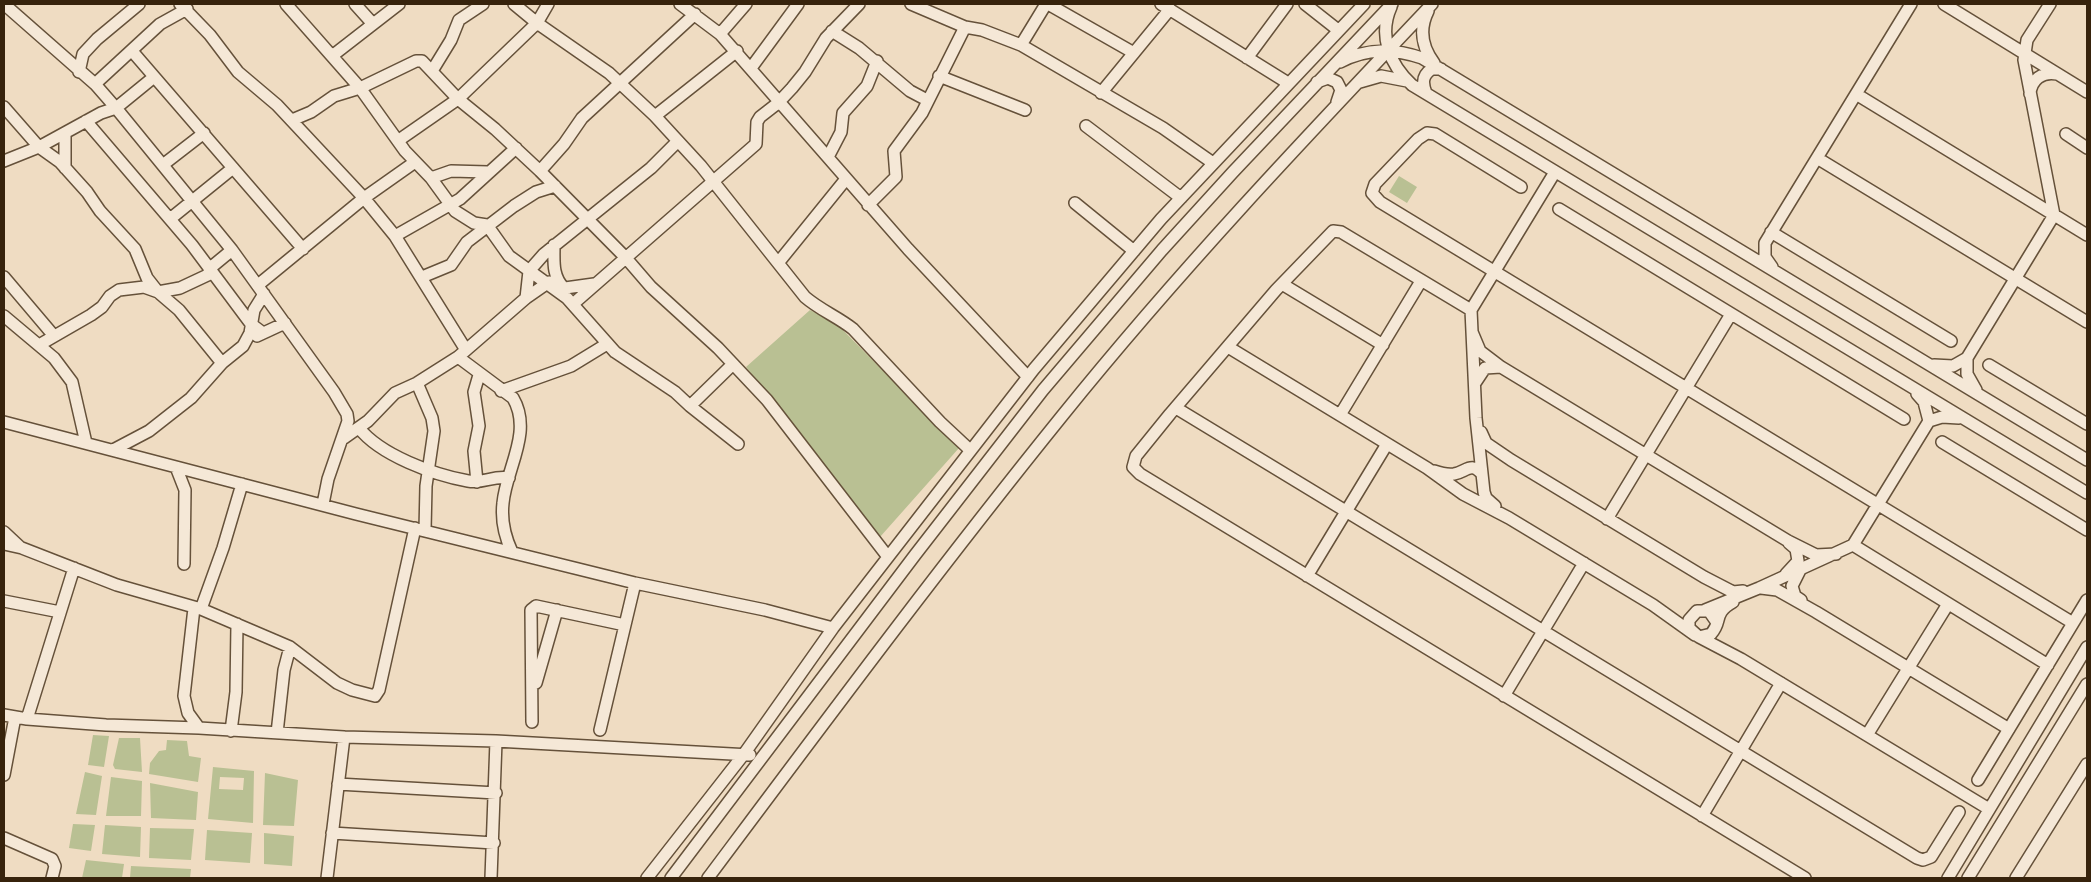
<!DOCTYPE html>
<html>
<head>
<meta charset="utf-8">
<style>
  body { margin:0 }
  #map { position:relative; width:2091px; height:882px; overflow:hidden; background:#efdcc2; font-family:Cardo,serif }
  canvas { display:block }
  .frame { position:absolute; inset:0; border:5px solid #37230c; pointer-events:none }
</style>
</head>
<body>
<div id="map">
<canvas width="2091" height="882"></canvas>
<div class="frame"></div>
</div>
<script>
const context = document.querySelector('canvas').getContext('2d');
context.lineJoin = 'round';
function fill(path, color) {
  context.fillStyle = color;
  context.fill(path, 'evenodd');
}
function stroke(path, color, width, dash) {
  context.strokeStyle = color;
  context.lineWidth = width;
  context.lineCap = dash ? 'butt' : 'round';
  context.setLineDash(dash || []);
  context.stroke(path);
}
const green = new Path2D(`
  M1399 176 1417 187 1407 203 1389 192Z
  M810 310 836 323 959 448 880 537 746 367Z
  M93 735 109 736 104 767 88 765Z
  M119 738H140L142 772 115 769 113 765Z
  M167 740 187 741 189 756 201 758 198 782 149 774 150 763 159 751 166 750Z
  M213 767 254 771 253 823 208 819ZM220 777 244 778 243 790 219 789Z
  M85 772 102 776 96 815 76 814Z
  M265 773 298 780 294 826 263 825Z
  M111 777 142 781 141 816H106Z
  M150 783 198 792 196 820 151 818Z
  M73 824 95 825 91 851 69 848Z
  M105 825 141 827 140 857 102 854Z
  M150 828 194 829 191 860 149 858Z
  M207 830 252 833 250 863 205 860Z
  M264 833 294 836 292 866 264 864Z
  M86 860 124 864 122 878H82Z
  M131 866 191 869 190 878H130Z`);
const minor = new Path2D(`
  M4 4 95 84 116 108 232 250 334 392 347 414 348 421 328 479 323 504
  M180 4 210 35 238 72 277 105 364 198 395 236 466 350
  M286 4 360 88 405 151 431 178 455 211 474 223 487 225
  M355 4 373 24
  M514 4 537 23 609 73 655 116 701 166 805 297C820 310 838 317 853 329L940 422 970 450
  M680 4 720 34 908 249 1028 377
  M911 4 965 27 982 30 1021 45 1163 128 1213 163
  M1048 4 1134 53
  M1161 4 1288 83
  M1305 4 1338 30
  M1944 4 2087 92
  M1391 7C1378 36 1390 65 1412 85L2087 493
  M1428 11C1419 29 1422 47 1434 63
  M832 31 859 48 910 91 927 100
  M720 34 746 4
  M1021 45 1046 4
  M132 51 303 249
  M332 56 399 4
  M1247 58 1287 4
  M1340 62C1367 48 1393 48 1422 58L2087 460
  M751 68 798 4
  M432 71 451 40 459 20 483 4
  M79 72 83 54 97 39 139 4
  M939 76 1025 110
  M1317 82 1328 78 1337 82 1341 90 1337 102
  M1360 82 1381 76 1407 81
  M95 84 160 24 187 9
  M1101 93 1170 9
  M1426 93C1422 83 1422 75 1432 69H1441
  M1856 94 2087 235
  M2030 94C2031 80 2042 71 2057 74
  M4 107 39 147 60 162 87 192 100 211 135 249 147 278 158 292 179 310 222 363
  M655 116 737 51
  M292 120 311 112 334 96 360 88 416 61H422L458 99 495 129 540 171 626 258 651 287 718 348 767 400 888 557
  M86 121 192 245 251 324 263 333
  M1086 126 1181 198
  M2066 134 2087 148
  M399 140 458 99 537 23 548 4
  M828 157 841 132 843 113 867 86 877 61
  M1817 158 2087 322
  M4 161 39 147 101 113 116 108 154 77
  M164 164 204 133
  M65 168V133
  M540 171 564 144 582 118 695 14
  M431 178 451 171 488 172
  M1521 187 1435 134 1427 133 1418 139 1375 184 1372 193 1380 202 2073 623
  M1075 203 1134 251
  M868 205 896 177 894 151 922 113 965 27
  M1559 209 1904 419
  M170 219 233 168
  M487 225 509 256 567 298 615 352 675 392 690 406 733 364
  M1771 232 1951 341
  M395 236 460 199 516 148
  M554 245C554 261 552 276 564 288
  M778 263 846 179
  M1772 267 1765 257V243L1911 4
  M209 269 232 250
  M4 277 54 336
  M422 277 451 265 467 242 514 206 536 192 555 186
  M1282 284 1383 345
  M258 285 364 198 415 162
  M558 289 594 284
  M526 298 529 271 544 254 651 168 678 141
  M573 304 756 144 757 122 760 117 778 103 792 88 805 72 826 38 859 4
  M1471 310 1341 232 1333 231 1276 290 1170 414 1136 456 1133 467 1140 474 1805 878
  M4 316 54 358 72 382 86 443
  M1472 332 1480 351 1501 367 1788 541 1816 555 1836 554
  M257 336 285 323
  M39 345 91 315 102 307 110 296 119 290 144 287 158 292 180 288 212 273
  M1228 347 1427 468 1463 494 1509 518 1653 605 1695 635
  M458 357 513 398C533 432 506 469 503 503 501 520 505 537 512 552
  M1934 365 1953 366 1967 358
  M1989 365 2087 424
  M417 383 432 418 434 431 426 486 425 530
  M1475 383 1485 368 1501 367
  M1976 390 1967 374V358L2054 215 2024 60 2027 40 2050 4
  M501 391 571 366 607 344
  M690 406 738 444
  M1176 408 1917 858 1923 860 1931 857 1959 812
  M1340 415 1421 281
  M1929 421 1942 417 1959 418
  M4 422 356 514 635 583 765 610 833 628
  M359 428C380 455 434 475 468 481 484 484 493 475 509 478
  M1481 432 1486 443 1511 460 1704 577 1733 592 1743 591
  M344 438 368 421 395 393 417 383 458 357 526 298 549 282
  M1942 442 2087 530
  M113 450 149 431 191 398 222 363 243 346 250 333 254 310 264 294
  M176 467 185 490 184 564
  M1434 471C1440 473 1447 475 1454 474 1466 472 1471 461 1482 474
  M477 482 474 451 479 426 474 392 479 375
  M1495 506 1486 498 1484 492 1476 418 1471 310 1555 172
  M1607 519 1731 314
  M4 532 20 547
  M4 544 22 548 117 585 201 609 290 647 337 683 352 690 375 696 379 690 415 528
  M1853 545 2048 665
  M1800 570 1792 586 1795 596 1801 600
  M1786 574 1798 561 1796 549 1789 543
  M1307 576 1387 444
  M1761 588 1777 590 1816 612 2009 729
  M4 601 60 612
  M194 608 184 696 188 713 199 728
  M201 609 223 548 242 484
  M1705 610 1759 588 1853 545 1929 421 1924 402 1917 394
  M1716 621 1709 611H1697L1689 620V628L1699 637 1711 634C1723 621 1712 614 1733 602
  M1699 637 1741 659 1989 809
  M536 683 557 610
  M1504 696 1584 563
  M4 715 27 719 106 725 199 728 344 737 496 741 750 755
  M27 719 74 568
  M532 722 531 610 536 606 625 625
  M600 730 635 583
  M231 731 236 692 237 624
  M277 733 284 670 290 647
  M1867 735 1948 604
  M4 775 15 717
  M1978 780 2087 600
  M338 784 496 793
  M1702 816 1781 683
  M332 833 494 843
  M4 838 52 859 55 866 52 878
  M327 878 344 737
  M491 878 496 741
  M647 878 744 754 833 628 1034 369 1161 219 1364 4
  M671 878 915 555 1043 390 1162 250 1233 172 1392 4
  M708 878C824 723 940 567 1062 416 1178 272 1305 138 1432 4
  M1948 878 2087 647
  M1968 878 2087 684
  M2016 878 2087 764`);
fill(green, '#b9c093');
stroke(minor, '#65513a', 14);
stroke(minor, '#f5e8d7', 11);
</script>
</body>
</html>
